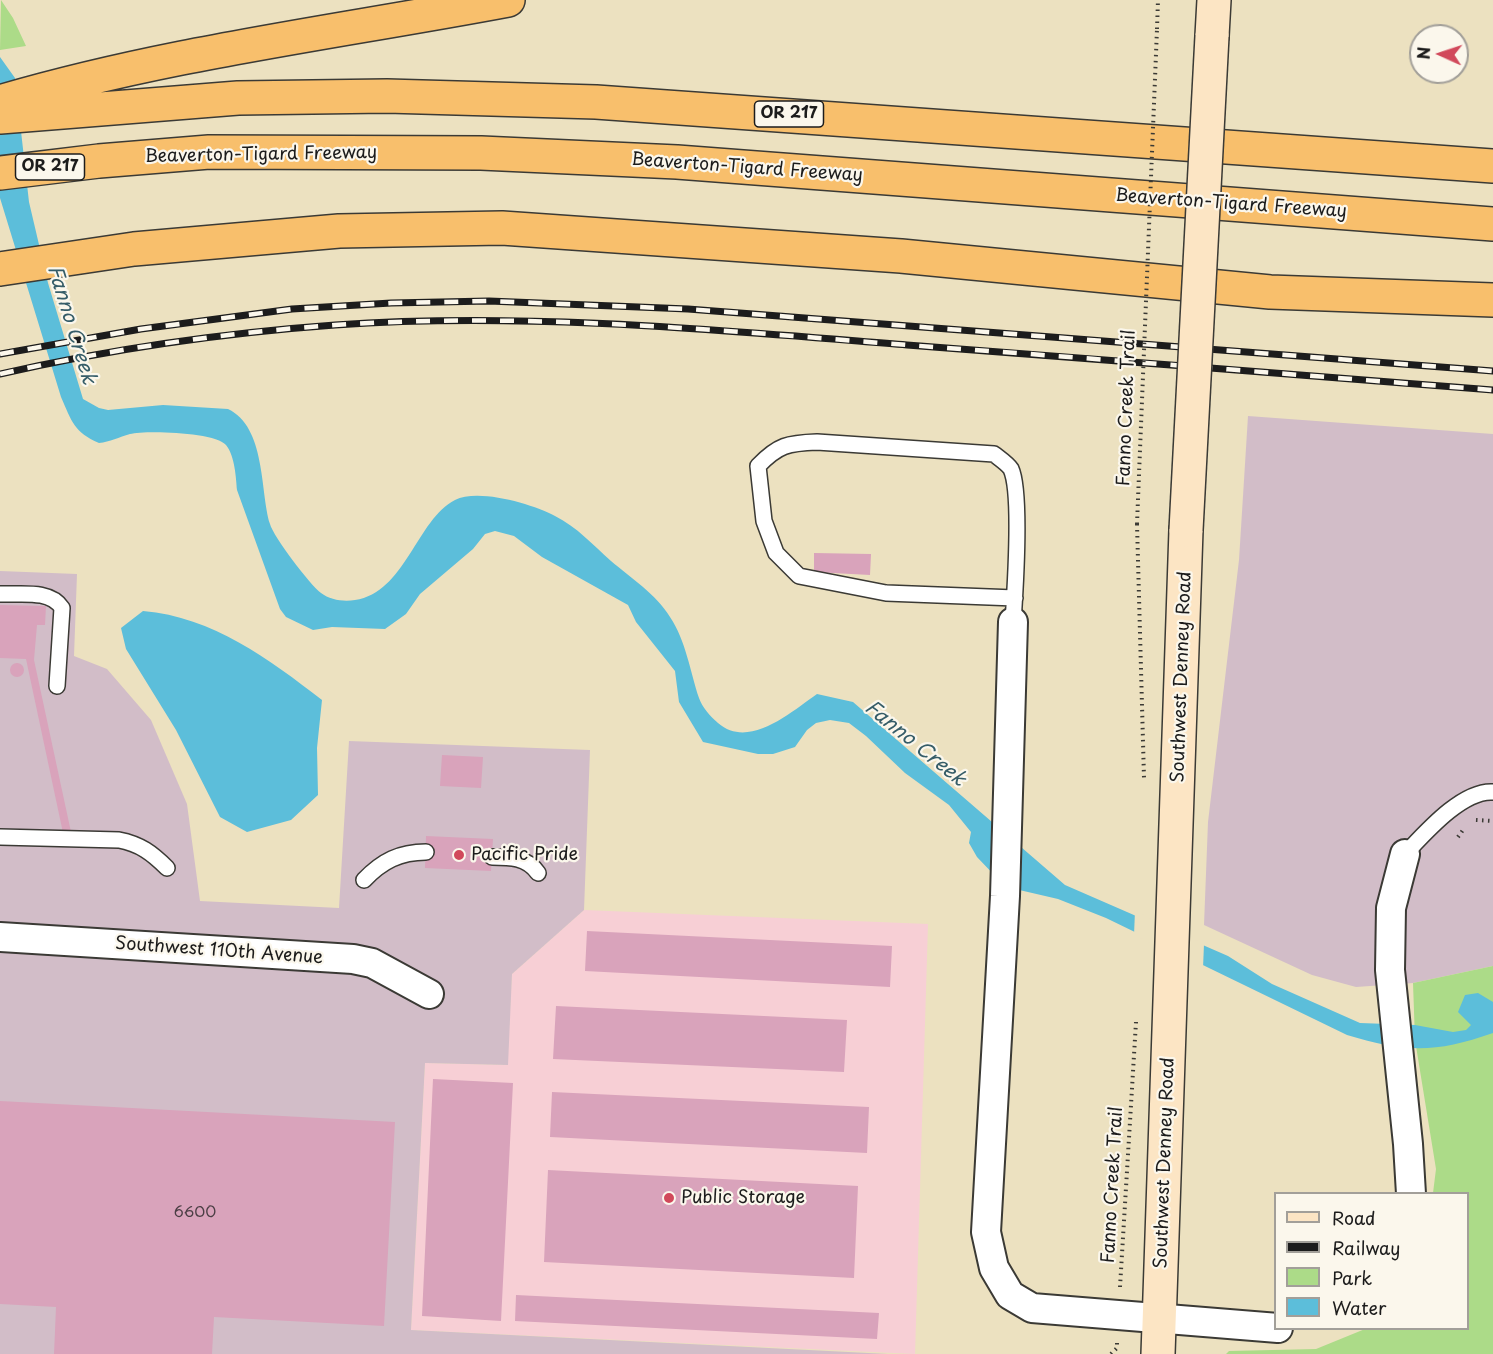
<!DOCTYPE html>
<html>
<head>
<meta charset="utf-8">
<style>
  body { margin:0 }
  #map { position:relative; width:1493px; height:1354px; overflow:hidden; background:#ece1c0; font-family:"Playpen Sans",sans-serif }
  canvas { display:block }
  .legend { position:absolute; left:1274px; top:1192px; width:195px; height:138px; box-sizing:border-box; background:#fbf7ec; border:2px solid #a29f99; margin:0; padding:8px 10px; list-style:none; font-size:18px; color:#1c1c1c }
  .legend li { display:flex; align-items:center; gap:12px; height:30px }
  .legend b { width:30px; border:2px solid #a29f99 }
  .north { position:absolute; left:1409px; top:24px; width:60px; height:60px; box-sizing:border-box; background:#fbf7ec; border:2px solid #a29f99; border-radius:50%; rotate:273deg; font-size:16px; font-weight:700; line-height:24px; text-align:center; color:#1c1c1c }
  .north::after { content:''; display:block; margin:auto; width:21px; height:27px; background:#d1495b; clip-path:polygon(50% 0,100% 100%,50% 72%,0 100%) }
</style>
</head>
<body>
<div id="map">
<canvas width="1493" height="1354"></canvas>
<ul class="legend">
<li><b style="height:8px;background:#fce5c4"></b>Road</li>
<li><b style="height:8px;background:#1c1c1c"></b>Railway</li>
<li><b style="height:16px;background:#acdb88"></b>Park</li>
<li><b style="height:16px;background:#5cbeda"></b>Water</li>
</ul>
<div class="north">N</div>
</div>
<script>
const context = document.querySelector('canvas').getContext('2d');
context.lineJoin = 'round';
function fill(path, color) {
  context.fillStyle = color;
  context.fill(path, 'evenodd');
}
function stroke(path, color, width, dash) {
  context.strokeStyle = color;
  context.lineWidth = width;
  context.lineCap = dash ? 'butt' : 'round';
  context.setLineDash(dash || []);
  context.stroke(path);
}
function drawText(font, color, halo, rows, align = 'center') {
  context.font = font + ' "Playpen Sans",sans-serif';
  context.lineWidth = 4.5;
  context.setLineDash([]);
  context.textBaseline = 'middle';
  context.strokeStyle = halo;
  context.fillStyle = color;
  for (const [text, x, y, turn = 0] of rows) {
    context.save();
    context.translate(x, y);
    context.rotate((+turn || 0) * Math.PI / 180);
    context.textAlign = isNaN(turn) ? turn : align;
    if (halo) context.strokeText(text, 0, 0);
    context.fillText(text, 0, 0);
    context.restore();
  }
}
const built = new Path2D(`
  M584 910 928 924 915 1354 411 1330 425 1063 507 1065 512 974Z`);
const industrial = new Path2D(`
  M1248 416 1493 434V966L1413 983 1356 987 1312 975 1204 925 1208 822 1239 560Z
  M0 571 77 574 74 656 107 669 151 720 187 804 200 901 339 908 349 741 590 750 584 910 512 974 508 1065 425 1063 411 1330 888 1354H0Z`);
const green = new Path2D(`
  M1 0 13 18 26 46 0 50Z
  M1493 966V1354H1226L1229 1351 1316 1349 1365 1329 1468 1328V1194L1433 1193 1436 1169 1415 1040 1413 983Z`);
const water = new Path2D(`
  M0 57 15 78 29 202 48 283 83 399 99 408 108 410 163 405 228 409C266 427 260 491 270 524 273 536 310 585 321 593 330 600 344 602 355 600 405 593 417 519 455 500 478 488 533 504 555 516 577 527 593 545 611 561 631 578 656 594 670 617 686 641 690 671 699 698 702 707 710 716 718 723 749 750 791 712 817 694L853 702 1065 885 1228 956 1272 984 1360 1023 1415 1025 1453 1032 1466 1030 1471 1025 1458 1012 1465 995 1478 993 1493 1002V1033C1436 1053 1406 1053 1347 1035L1106 918 1058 899 1015 889 997 878 977 857 969 843 971 832 949 805 905 773 866 736 849 723 830 720 816 723 807 730 795 747 773 754H758L703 742 679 702 675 671 636 622 628 605 542 557 514 536 495 531 485 534 473 549 420 594 406 614 385 629 332 627 313 630 286 617 280 609 237 490C236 478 235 456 226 445 216 432 145 430 130 434 119 437 110 442 99 443 74 432 72 422 61 397L0 198Z
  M143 611C213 617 269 659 322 700L317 748 318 795 291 820 247 832 220 817 176 730 126 649 121 628Z`);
const pier = new Path2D(`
  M1135 911 1204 944 1203 968 1134 935Z`);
const building = new Path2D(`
  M814 553 871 554 870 575 814 572Z
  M0 605 46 606 45 625H37L34 660 74 846 66 847 26 659 0 658Z
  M10 670a7 7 0 1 1 14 0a7 7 0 1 1-14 0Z
  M442 755 483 757 481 788 440 786Z
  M426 836 493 839 491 871 425 868Z
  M587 931 892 946 890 987 585 971Z
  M556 1006 847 1020 844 1072 553 1059Z
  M433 1079 513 1083 501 1321 422 1316Z
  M552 1092 869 1107 867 1153 550 1137Z
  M0 1101 395 1122 384 1326 214 1317 212 1354H54L56 1307 0 1304Z
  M548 1170 858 1186 854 1278 544 1262Z
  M516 1295 879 1313 877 1339 515 1321Z`);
const path = new Path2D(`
  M1157 29 1158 0
  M1137 524 1144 778
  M1476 820 1493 821
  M1458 837 1463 830
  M1120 1287 1136 1022
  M1111 1354 1117 1348V1342`);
const lane = new Path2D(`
  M0 594C20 595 50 589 62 608L57 686
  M1013 622C1015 592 1022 493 1011 469 1008 464 999 458 994 454L817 442C788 443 778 445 758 466L764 521 776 553 799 576 886 593 1015 598
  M0 837 119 840C140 844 152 853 167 868
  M1405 854C1425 833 1462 790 1493 792
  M492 857C510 857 527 857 538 873
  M364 880C382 861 400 852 426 852`);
const street = new Path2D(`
  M1013 622 1005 896 986 1232 994 1268 1010 1295 1032 1308 1278 1328
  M1405 854 1391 908 1390 970 1408 1144 1411 1194
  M0 937 353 959 372 963 429 994`);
const secondary = new Path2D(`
  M1212 36 1214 0
  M1158 1354 1186 530`);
const highway = new Path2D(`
  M0 102C166 53 338 32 508 0
  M0 117 238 98 387 96 596 102 1493 166
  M0 173 99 161 209 152 481 153 677 162 1493 224
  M0 269 134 249 339 231 502 228 901 256 1270 292 1493 300`);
const rail = new Path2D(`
  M0 354 141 329 292 309 391 303 489 301 688 309 1493 371
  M0 374C111 349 222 333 335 325 526 312 717 330 907 345 1102 359 1298 375 1493 390`);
const pathBridge = new Path2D(`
  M1137 524 1157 29`);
const secondaryBridge = new Path2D(`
  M1186 530 1212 36`);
const markers = [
  [459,855,6,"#d1495b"],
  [669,1198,6,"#d1495b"]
];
const numberNames = [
  ["6600",195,1213]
];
const shields = [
  [789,114,69],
  [50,167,69]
];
const shieldNames = [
  ["OR 217",789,114],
  ["OR 217",50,167]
];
const streetNames = [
  ["Beaverton-Tigard Freeway",261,155,-1],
  ["Beaverton-Tigard Freeway",747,168,4],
  ["Beaverton-Tigard Freeway",1231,204,4],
  ["Fanno Creek Trail",1127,408,-88],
  ["Southwest Denney Road",1182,677,-88],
  ["Southwest 110th Avenue",219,951,4],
  ["Southwest Denney Road",1165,1163,-88],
  ["Fanno Creek Trail",1113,1185,-87]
];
const poiNames = [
  ["Pacific Pride",471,855],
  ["Public Storage",681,1198]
];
const waterNames = [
  ["Fanno Creek",71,325,73],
  ["Fanno Creek",915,744,39]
];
fill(built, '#f7cfd5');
fill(industrial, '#d2bdc8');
fill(green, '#acdb88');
fill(water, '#5cbeda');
fill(pier, '#ece1c0');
fill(building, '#d9a3bb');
stroke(lane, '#3b3a35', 18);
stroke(street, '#3b3a35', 32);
stroke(secondary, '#3b3a35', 36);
stroke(highway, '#3b3a35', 36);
stroke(path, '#3b3a35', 4, [1.5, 4.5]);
stroke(lane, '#fff', 15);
stroke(street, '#fff', 28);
stroke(secondary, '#fce5c4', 33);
stroke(highway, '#f8bf6c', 33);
stroke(rail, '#1c1c1c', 7);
stroke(rail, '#fbf7ec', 4.5, [14]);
stroke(secondaryBridge, '#3b3a35', 36, []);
stroke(pathBridge, '#3b3a35', 4, [1.5, 4.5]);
stroke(secondaryBridge, '#fce5c4', 33);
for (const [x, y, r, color] of markers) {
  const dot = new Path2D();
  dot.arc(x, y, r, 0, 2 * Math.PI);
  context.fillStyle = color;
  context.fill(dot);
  stroke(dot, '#fbf7ec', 2);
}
drawText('15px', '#4b3e44', null, numberNames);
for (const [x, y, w] of shields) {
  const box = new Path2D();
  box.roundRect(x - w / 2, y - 13, w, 26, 4.5);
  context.fillStyle = '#fbf7ec';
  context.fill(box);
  stroke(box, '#1c1c1c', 1.5);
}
drawText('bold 16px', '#1c1c1c', null, shieldNames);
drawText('18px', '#1c1c1c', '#fbf7ec', streetNames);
drawText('18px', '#1c1c1c', '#fbf7ec', poiNames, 'left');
drawText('italic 20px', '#365d68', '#fbf7ec', waterNames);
</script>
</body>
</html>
